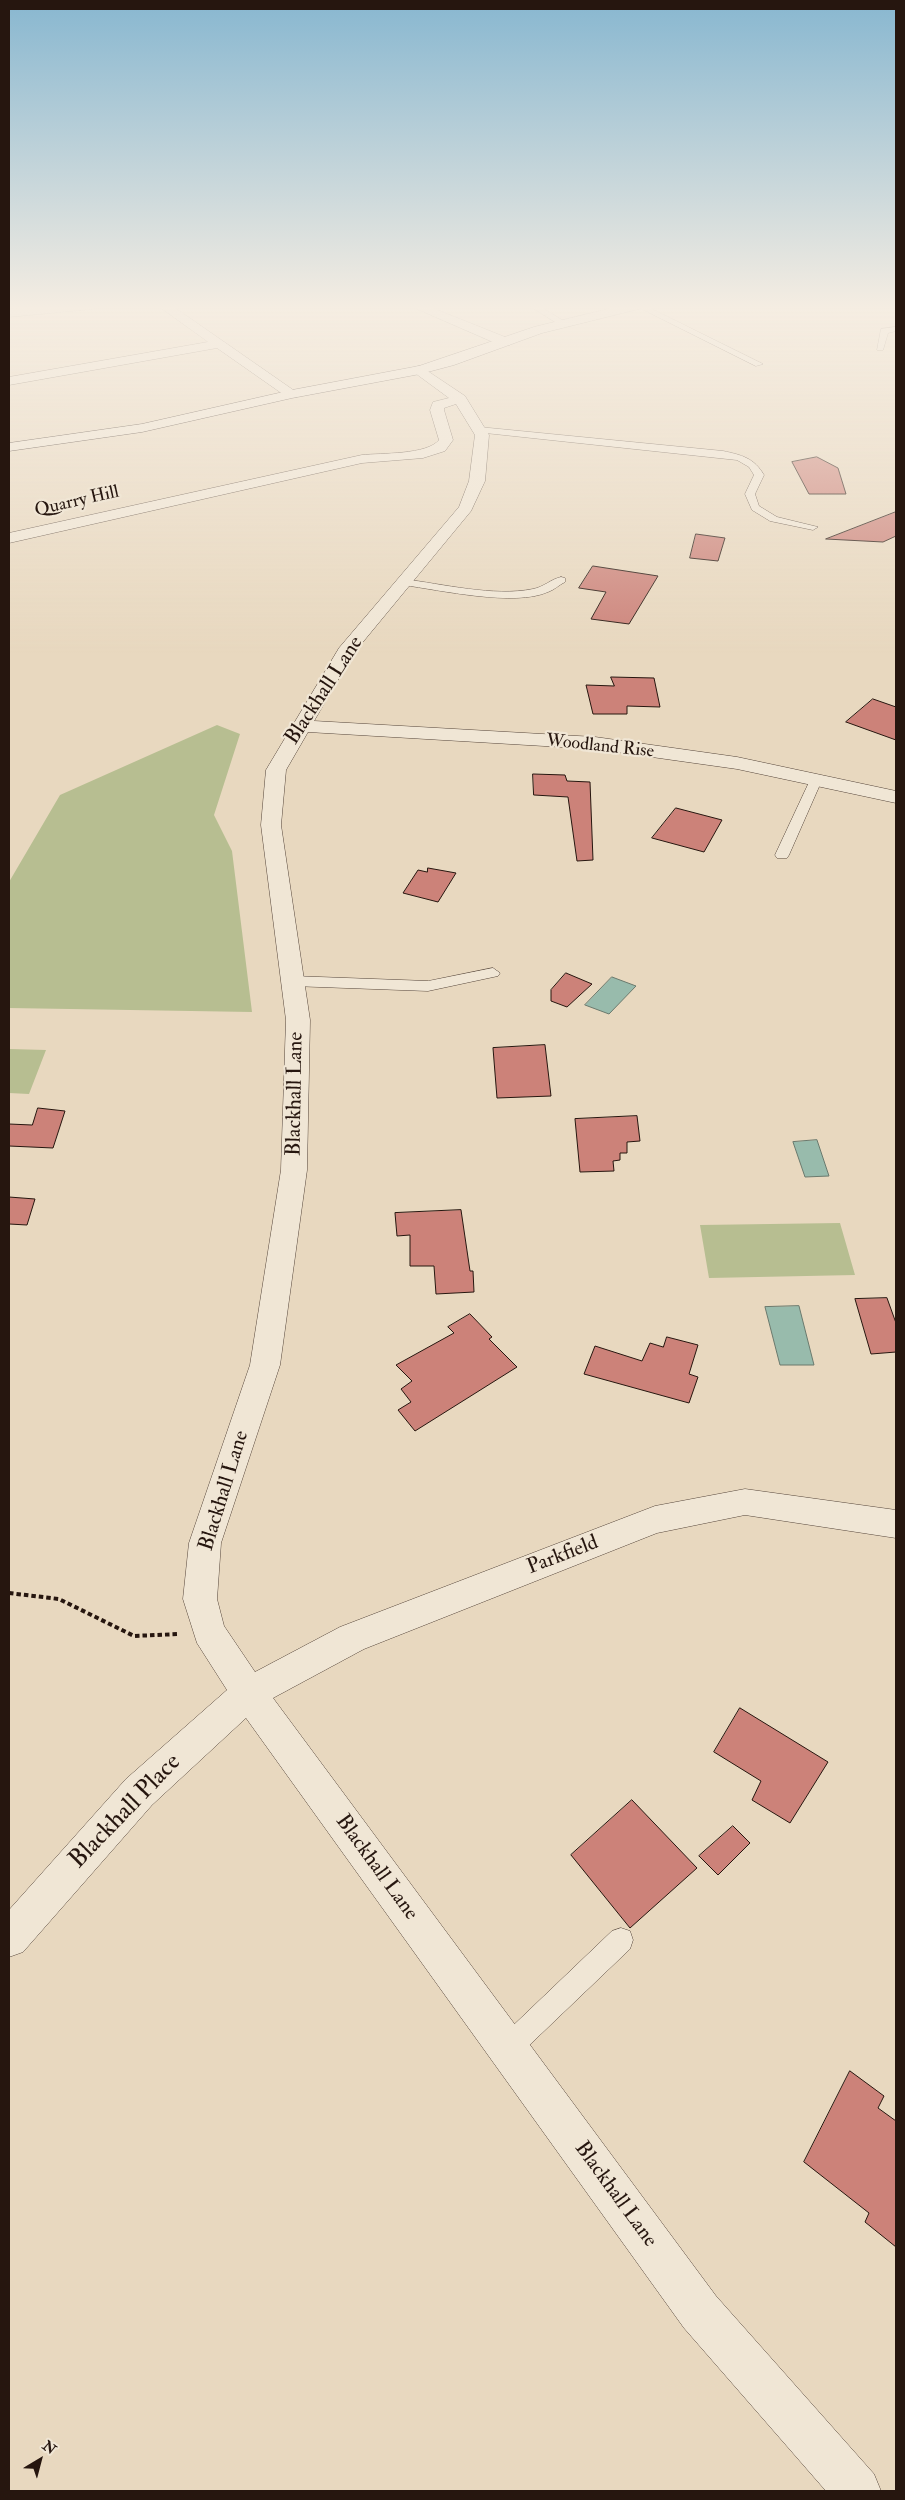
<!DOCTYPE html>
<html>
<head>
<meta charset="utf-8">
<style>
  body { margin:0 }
  #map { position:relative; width:905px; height:2500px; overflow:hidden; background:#e8d8bf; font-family:"IM FELL Double Pica",serif }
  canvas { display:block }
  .frame { position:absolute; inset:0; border:10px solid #26160f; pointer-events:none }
  .north { position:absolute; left:15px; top:2435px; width:50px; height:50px; -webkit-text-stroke:4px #f0e6d5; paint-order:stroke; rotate:37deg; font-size:14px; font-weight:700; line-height:20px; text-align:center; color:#26160f }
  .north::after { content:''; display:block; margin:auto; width:18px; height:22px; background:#26160f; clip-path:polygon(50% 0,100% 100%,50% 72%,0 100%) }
</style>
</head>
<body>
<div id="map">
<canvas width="905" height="2500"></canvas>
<div class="frame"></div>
<div class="north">N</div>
</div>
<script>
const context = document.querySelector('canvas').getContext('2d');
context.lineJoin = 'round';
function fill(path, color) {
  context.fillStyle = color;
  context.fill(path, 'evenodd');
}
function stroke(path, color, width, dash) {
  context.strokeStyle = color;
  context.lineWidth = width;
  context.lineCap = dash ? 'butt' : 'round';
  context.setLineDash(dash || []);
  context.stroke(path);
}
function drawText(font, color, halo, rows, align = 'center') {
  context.font = font + ' "IM FELL Double Pica",serif';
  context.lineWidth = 4.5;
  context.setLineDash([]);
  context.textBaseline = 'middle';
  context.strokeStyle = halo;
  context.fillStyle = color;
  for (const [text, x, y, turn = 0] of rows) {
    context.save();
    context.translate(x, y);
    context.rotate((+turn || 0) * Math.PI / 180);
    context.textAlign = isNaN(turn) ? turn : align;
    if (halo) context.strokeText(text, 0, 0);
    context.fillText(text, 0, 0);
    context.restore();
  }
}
const green = new Path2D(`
  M217 725 240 734 214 815 232 851 252 1012 9 1008V882L60 795Z
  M9 1049 46 1050 29 1094 9 1093Z
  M840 1223 855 1275 709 1278 700 1225Z`);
const water = new Path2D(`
  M612 977 636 986 609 1014 585 1005Z
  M817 1140 829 1176 805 1177 793 1142Z
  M799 1306 814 1365H780L765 1307Z`);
const building = new Path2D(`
  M817 457 838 468 846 494H809L792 462Z
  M896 512V536L883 542 826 539Z
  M696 534 725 538 718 561 690 558Z
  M593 566 658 576 629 624 591 619 606 592 579 588Z
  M611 677 654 678 660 707 627 706V714H593L586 685 614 686Z
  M873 699 896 707V740L846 722Z
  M533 774 565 775 567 781 590 782 593 860 577 861 568 797 534 795Z
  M676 808 722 820 704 852 652 838Z
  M428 868 456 873 438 902 403 893 418 870 427 872Z
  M566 973 592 984 567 1007 551 1001V990Z
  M545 1045 551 1096 497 1098 493 1048Z
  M38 1108 65 1111 53 1148 9 1146V1124L32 1125Z
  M637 1116 640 1141 627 1142V1153H620V1160L613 1161 614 1171 580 1172 575 1119Z
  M9 1197 35 1199 27 1225 9 1224Z
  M461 1210 470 1271H473L474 1292 436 1294 434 1266H410V1235L397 1236 395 1213Z
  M887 1298 896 1323V1352L871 1354 855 1299Z
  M470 1314 492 1337 489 1339 517 1367 415 1431 398 1410 411 1402 401 1389 412 1381 396 1365 454 1333 448 1327Z
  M667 1337 698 1345 689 1374 698 1377 689 1403 584 1374 595 1346 642 1361 650 1343 663 1347Z
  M740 1708 828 1762 790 1823 752 1800 761 1781 714 1752Z
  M632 1800 697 1868 630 1928 571 1855Z
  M733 1826 750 1843 718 1875 699 1856Z
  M850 2071 884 2096 878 2108 896 2121V2247L865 2222 869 2213 804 2162Z`);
const path = new Path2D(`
  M9 1593 59 1599 134 1636 179 1634`);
const service = new Path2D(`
  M528 305H538L567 323 560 325Z
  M634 305H644L763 364 756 366Z
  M896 327V331L888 333 883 350H877L881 329Z
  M479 427 723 451C742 455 754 458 764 475L755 494 759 506 777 517 818 527 813 530 770 521 752 510 745 494 754 475 749 467 737 460 476 432 474 430Z
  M561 577 565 578V582C559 585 554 590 548 592 515 607 440 590 403 585L398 582 403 579C443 584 494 597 533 589 544 587 551 579 561 577Z
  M816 776 822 780 789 855 787 858H777L775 855 810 780Z
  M493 968 500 973 498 976 428 991 292 986 285 981 292 976 428 981Z
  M621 1928 630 1931 633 1940 630 1949 518 2056 509 2060 500 2056 496 2047 500 2038 612 1931Z`);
const minor = new Path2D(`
  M54 305H99L93 309 9 317V309Z
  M157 305H171L299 394 297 397H287L217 348 9 385V377L208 342Z
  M408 305H425L510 339 511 342 510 345H500Z
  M420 366 465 396 489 435 485 481 471 511 353 654 314 721 595 737 737 757 896 791V803L737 769 595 749 308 732 286 770 281 825 310 1020 307 1170 280 1365 221 1543 217 1599 224 1626 255 1672 340 1627 655 1506 745 1489 896 1510V1538L745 1515 657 1533 364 1649 273 1698 716 2296 874 2474 881 2491H826L684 2328 246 1718 152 1805 23 1952 9 1957V1910L126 1779 227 1690 197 1643 183 1599 189 1543 250 1365 281 1170 286 1020 261 825 266 770 339 648 459 507 469 481 475 435 456 404 444 408V410L453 440 445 451 423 458 362 463 9 543V533L362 455C381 453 427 455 439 440L430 410 433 402 449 398 415 373 413 370 415 367Z`);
const secondary = new Path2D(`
  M624 305H645L643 308 542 333 454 365 420 374 292 398 142 432 9 451V443L142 424 292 390 419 366 534 327Z`);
const farStreetnames = [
  ["Quarry Hill",77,502,-13],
  ["Woodland Rise",600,747,6]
];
const streetNames = [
  ["Blackhall Lane",325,691,-57],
  ["Blackhall Lane",296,1094,-89],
  ["Blackhall Lane",225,1491,-73],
  ["Parkfield",563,1556,-21],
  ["Blackhall Lane",376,1868,54],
  ["Blackhall Lane",615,2195,54]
];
const nearStreetnames = [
  ["Blackhall Place",126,1812,-46]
];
fill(green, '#b7be91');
fill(water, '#98bbac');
stroke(water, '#6a796d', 1);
fill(building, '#cc8279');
stroke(building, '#26160f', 1);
stroke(service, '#56463b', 1);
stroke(minor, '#56463b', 1);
stroke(secondary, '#26160f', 1);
stroke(path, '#26160f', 4, [4.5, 3]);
fill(service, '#f0e6d5');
fill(minor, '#f0e6d5');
fill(secondary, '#f0e6d5');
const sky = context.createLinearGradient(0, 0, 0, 655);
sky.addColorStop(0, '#88b7d0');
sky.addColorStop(0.47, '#f5ede2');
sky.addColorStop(1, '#f5ede200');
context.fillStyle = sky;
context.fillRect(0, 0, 905, 655);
drawText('18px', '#26160f', '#f0e6d5', farStreetnames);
drawText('21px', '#26160f', '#f0e6d5', streetNames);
drawText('25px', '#26160f', '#f0e6d5', nearStreetnames);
</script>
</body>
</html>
